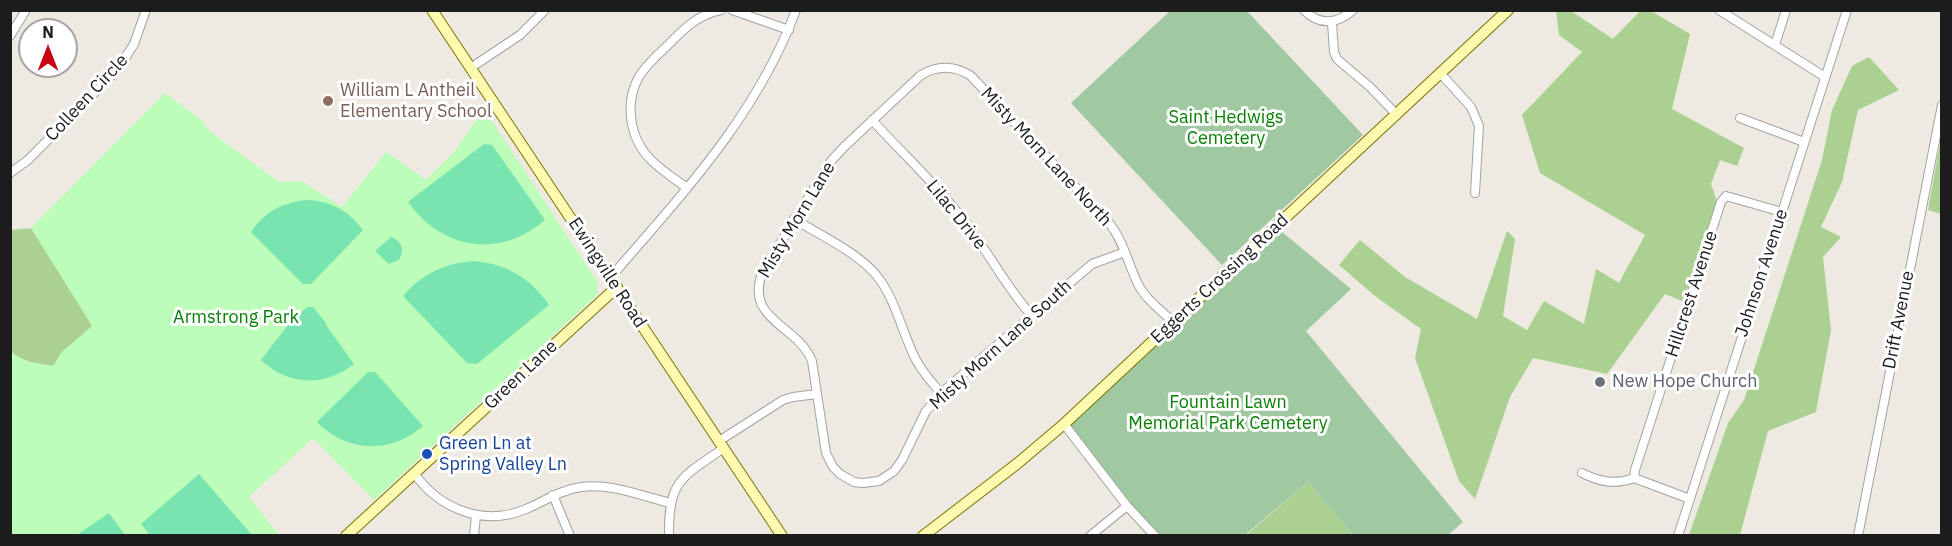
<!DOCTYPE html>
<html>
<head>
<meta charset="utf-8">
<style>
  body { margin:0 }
  #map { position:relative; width:1952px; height:546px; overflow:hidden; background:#eee9e1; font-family:"IBM Plex Sans",sans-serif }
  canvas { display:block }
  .frame { position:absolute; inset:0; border:12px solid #1c1c1c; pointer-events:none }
  .north { position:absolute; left:18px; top:18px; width:60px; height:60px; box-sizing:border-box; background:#fff; border:2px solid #a4a4a4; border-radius:50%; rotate:0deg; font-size:16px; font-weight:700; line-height:24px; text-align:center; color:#1c1c1c }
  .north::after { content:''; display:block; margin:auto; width:21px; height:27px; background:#c80014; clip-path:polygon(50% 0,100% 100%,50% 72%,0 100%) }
</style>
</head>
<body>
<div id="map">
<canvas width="1952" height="546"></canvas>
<div class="frame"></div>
<div class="north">N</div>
</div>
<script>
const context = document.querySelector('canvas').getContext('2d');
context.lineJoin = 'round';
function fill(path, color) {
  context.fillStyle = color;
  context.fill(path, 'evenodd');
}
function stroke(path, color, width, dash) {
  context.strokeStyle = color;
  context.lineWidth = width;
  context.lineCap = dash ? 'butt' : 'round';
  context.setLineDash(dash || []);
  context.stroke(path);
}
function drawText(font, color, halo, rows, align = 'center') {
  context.font = font + ' "IBM Plex Sans",sans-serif';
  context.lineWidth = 6;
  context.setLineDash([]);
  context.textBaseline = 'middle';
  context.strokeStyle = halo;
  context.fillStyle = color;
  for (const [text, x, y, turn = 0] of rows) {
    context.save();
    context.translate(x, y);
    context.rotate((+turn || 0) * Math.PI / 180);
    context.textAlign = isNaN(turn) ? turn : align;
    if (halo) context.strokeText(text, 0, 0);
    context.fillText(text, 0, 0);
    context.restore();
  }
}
const forest = new Path2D(`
  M1556 11H1571L1613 39 1640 11H1651L1690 34 1672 109 1744 148 1737 166 1720 160 1711 184 1721 213 1689 304 1665 294 1607 374 1533 358 1510 397 1475 499 1459 481 1415 358 1421 329 1375 296 1339 265 1360 240 1405 277 1477 319 1507 231 1515 239 1503 316 1527 330 1544 301 1584 324 1596 269 1619 283 1645 235 1540 173 1522 115 1582 52 1559 35Z
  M1869 57 1899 90 1858 110 1842 182 1821 227 1841 237 1823 257 1831 330 1816 412 1768 431 1740 535H1689L1728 423 1744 400 1822 160 1832 110 1852 66Z
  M1941 138V214L1928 210Z
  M31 228 93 326 62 352 53 366C39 364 21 362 11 351V230Z
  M1308 482 1353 535 1245 536Z`);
const cemetery = new Path2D(`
  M1171 10 1247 11 1363 135 1222 265 1071 103Z
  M1276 227 1351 289 1306 331 1463 522 1448 535H1353L1308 482 1245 535H1155L1064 424Z`);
const park = new Path2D(`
  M165 93 203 121 208 130 279 182 302 181 342 207 386 152 426 180 455 151 484 109 598 283 597 295 374 500 313 438 249 497 279 535H11L10 351C21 362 38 364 53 366L62 352 92 326 31 228Z`);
const pitch = new Path2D(`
  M484 144 492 145 545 220C500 259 442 250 408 202Z
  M310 200C333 202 350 212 363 230L311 284H303L251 232C265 211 285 201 310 200Z
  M391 237C402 241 405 250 399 260L389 264 375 251Z
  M474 261C506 264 531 278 549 305L477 364 467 363 403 296C422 274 445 263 474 261Z
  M307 307H313L326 323V325L354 364C325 387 288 386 261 360L291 321Z
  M368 372H375L423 426C391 454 347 453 317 422Z
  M199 474 252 535H150L141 524Z
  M109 513 125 535H77Z`);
const street = new Path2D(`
  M732 10 789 30
  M1304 10C1319 26 1338 24 1353 10
  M1719 10 1825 77
  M1332 23 1334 52 1337 59 1370 87 1397 115
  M10 36 26 10
  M1775 45 1786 10
  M472 67 520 35 545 10
  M1441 74 1471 107 1479 126 1475 193
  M1740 118 1804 142
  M872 120C903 154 938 186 965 222 989 253 1006 287 1032 316
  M10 173 28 160 118 69 134 44 146 10
  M687 188C675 179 662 171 651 160 629 138 624 102 640 75 647 65 656 56 665 48 682 31 696 15 721 10
  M794 219C821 236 862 254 880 280 897 304 903 335 916 360 923 373 932 383 941 393
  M1125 252 1092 264 947 388 926 411 902 460 894 471 879 481 863 483 854 482 840 474 833 467 826 453 812 361C798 325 745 321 762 273L831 161 845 146 921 75C938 65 954 65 971 76L1110 224C1124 242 1128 264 1138 284 1145 299 1162 311 1173 322
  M610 278C683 193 756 117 796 10
  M1064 424 1127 506 1155 536
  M719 441 783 400 793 397 817 394
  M414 473C439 509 484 527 526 509 545 501 560 490 581 487 611 483 642 496 670 503
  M1582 473C1600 482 1615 485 1634 478
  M1634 478 1635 470 1721 202 1726 196 1782 212
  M1634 478 1690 499
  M553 495 570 536
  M474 536 476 515
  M669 536C668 480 682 477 724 448
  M1090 536 1127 506
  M1678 536 1847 10
  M1858 536 1942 105`);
const secondary = new Path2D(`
  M432 10 782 536
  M346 536 617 287
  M923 536 1018 463 1064 424 1508 10`);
const markers = [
  [328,101,6,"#8d6e63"],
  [1600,382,6,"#6b7280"],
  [427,454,6,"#1a4fb4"]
];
const educationNames = [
  ["William L Antheil",340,91],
  ["Elementary School",340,112]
];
const streetNames = [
  ["Colleen Circle",87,98,-47],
  ["Misty Morn Lane North",1046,157,47],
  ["Lilac Drive",956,215,51],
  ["Misty Morn Lane",797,220,-59],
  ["Ewingville Road",607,273,57],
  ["Johnson Avenue",1762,273,-72],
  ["Eggerts Crossing Road",1220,279,-43],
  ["Hillcrest Avenue",1692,294,-72],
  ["Drift Avenue",1899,320,-79],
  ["Misty Morn Lane South",1001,345,-42],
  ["Green Lane",521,375,-43]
];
const parkNames = [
  ["Saint Hedwigs",1226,118],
  ["Cemetery",1226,139],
  ["Armstrong Park",236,318],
  ["Fountain Lawn",1228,403],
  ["Memorial Park Cemetery",1228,424]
];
const worshipNames = [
  ["New Hope Church",1612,382]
];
const transitNames = [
  ["Green Ln at",439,444],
  ["Spring Valley Ln",439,465]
];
fill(forest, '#abd192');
fill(cemetery, '#a0c9a2');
fill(park, '#bbfdb9');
fill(pitch, '#78e4af');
stroke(street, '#a3a3a3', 10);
stroke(secondary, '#757600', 12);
stroke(street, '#fff', 8);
stroke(secondary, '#fefab0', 10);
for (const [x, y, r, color] of markers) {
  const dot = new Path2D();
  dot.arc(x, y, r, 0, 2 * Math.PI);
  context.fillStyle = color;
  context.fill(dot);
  stroke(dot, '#fff', 2);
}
drawText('18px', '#785e54', '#fff', educationNames, 'left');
drawText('18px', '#1c1c1c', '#fff', streetNames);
drawText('18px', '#068104', '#fff', parkNames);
drawText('18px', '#5b616d', '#fff', worshipNames, 'left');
drawText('18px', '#164399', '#fff', transitNames, 'left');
</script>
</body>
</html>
